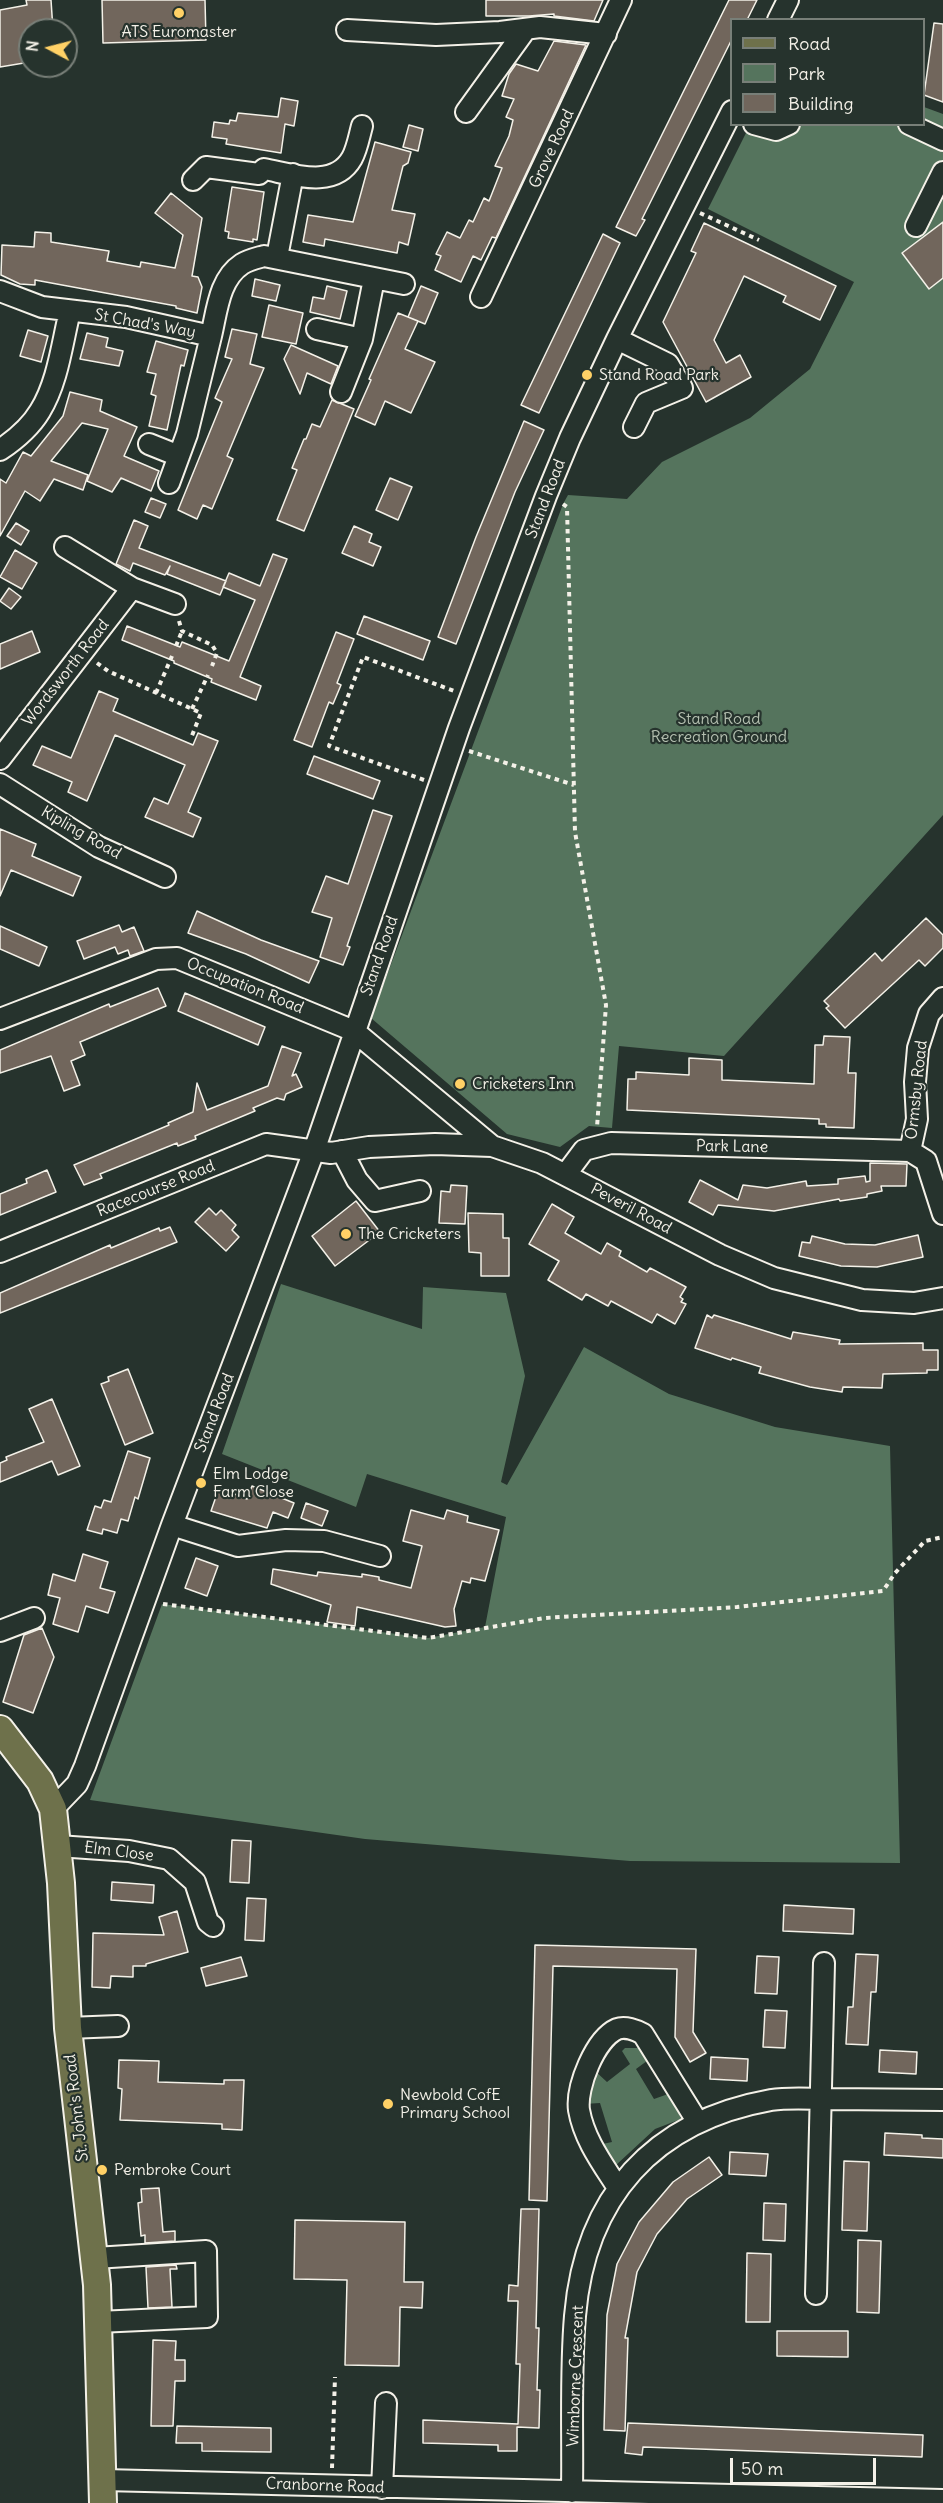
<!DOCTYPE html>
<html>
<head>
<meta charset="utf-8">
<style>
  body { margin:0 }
  #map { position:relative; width:943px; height:2503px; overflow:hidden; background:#26332d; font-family:Delius,sans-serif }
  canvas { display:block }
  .legend { position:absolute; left:730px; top:18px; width:195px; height:108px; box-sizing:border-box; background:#26332d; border:2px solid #787f78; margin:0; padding:8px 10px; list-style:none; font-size:18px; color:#f4f1e8 }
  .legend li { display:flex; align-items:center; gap:12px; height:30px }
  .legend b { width:30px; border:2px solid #787f78 }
  .north { position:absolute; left:18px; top:18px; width:60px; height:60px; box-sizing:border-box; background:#26332d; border:2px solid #787f78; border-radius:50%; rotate:277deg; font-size:16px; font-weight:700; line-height:24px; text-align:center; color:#f4f1e8 }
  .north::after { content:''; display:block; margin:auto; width:21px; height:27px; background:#ffd166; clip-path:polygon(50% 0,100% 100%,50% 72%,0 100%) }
  .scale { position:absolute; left:730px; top:2458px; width:146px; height:27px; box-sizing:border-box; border:3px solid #f4f1e8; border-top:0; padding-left:8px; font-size:18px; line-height:21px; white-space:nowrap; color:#f4f1e8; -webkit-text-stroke:4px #26332d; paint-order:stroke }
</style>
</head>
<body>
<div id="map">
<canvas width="943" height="2503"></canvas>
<ul class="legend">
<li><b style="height:8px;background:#6e714b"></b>Road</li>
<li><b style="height:16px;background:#55745d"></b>Park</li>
<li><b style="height:16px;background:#71665c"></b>Building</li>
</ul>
<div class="north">N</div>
<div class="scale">50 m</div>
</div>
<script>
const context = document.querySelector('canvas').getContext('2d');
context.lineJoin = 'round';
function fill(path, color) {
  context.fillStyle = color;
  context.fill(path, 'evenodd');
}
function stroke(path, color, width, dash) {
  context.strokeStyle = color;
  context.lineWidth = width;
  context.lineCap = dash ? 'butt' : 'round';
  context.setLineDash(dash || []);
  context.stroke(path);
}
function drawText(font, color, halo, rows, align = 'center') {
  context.font = font + ' Delius,sans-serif';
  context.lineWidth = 4.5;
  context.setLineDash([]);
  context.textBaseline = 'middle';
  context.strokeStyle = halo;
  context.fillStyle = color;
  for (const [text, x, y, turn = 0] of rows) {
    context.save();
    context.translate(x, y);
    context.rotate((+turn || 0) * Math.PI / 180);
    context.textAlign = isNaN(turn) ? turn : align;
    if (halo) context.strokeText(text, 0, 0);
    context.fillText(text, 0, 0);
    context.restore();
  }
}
const green = new Path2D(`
  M924 107 943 114V815L724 1056 619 1046 612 1128 589 1126 560 1147 507 1134 371 1018 563 504 568 495 627 499 662 462 750 418 810 369 854 282 708 209 750 125 924 124Z
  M281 1284 422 1329 423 1287 506 1293 525 1376 501 1482 507 1485 584 1347 669 1394 775 1427 890 1446 900 1863 630 1861 365 1839 90 1800 162 1604 428 1638 485 1627 506 1517 367 1474 356 1507 222 1454Z
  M625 2048H639L651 2058 636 2069 654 2099 671 2093 681 2119 655 2129 615 2166 598 2145 612 2142 600 2103 584 2104 594 2070 607 2082 630 2064 622 2051Z`);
const building = new Path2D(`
  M26 0H51L53 30H30V62L0 67V10L27 5Z
  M102 0H205L206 40 103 43Z
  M486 0H603L594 21 554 16V14L529 16H486Z
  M729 0H757L747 20H732V39L642 219 645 220 636 236 616 227Z
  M934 23 943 24V102L924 95Z
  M554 41 586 45 496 238 492 237 481 260 473 256 461 282 435 270 441 256 436 254 447 232 460 238 469 220 473 222 484 198 489 201 502 168 495 166 509 136 513 120 506 117 514 99 502 96 509 74 516 64 538 71Z
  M281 98 298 101 294 126 285 124 281 153 226 144 227 139 212 137 214 122 229 124 230 120 236 121 238 113 278 117Z
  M409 125 423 129 418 151 403 147Z
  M375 142 411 152 408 163 403 166 392 210 415 214 408 245 399 242 397 253 325 239 324 246 303 242 308 215 353 222Z
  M232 187 264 192 257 240 253 239V242L228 238 229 232 225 231Z
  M171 193 202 218 192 276 198 277 202 287 197 313 176 308V306L35 280V285L20 284 1 275 2 245 34 247 35 232 51 233V242L109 251 107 261 140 267 141 262 175 268 183 235 155 213Z
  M943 222V278L929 289 902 253Z
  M704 223 836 286 820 320 783 302 786 296 744 276 714 340 726 363 740 355 751 377 706 402 663 322 696 253 691 251Z
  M603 234 620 243 539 413 521 405Z
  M255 279 280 285 276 301 252 296Z
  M327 286 347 291 340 319 310 312 313 297 324 299Z
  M421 286 438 293 425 324 408 317Z
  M269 305 303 313 296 344 262 337Z
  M398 313 418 321 405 349 435 362 411 413 385 401 375 425 355 416 371 380 369 379Z
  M232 329 257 334 250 364 264 368 227 456 233 459 212 509 203 505 197 519 178 510 222 402 215 398 232 359 225 357Z
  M28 330 48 336 41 362 20 356Z
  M87 333 108 338 106 347 123 351 119 366 80 359Z
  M156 341 188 350 184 366 181 365 167 430 149 426 156 396 151 394 156 374 147 372Z
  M291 345 338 366 331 384 307 373 300 394 284 359Z
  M70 392 102 400 100 411 137 427 124 456 159 471 151 491 121 478 112 492 87 481 108 429 82 423 51 461 88 475 83 490 54 479 40 501 25 491 0 536V479L6 483 23 452 31 456 63 416Z
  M332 400 354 409 304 531 277 520 297 470 292 468 304 439H306L312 424 320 427Z
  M524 421 544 430 515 492 456 644 438 637 476 537Z
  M390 478 412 487 398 520 376 510Z
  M151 498 166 504 160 518 145 512Z
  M134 520 148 526 139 548 226 581 220 595 167 574 170 566 165 575 133 563 130 571 116 564Z
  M16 523 29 531 21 545 7 536Z
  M354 526 372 534 369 542 381 547 373 566 342 553Z
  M15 550 37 563 22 589 0 577Z
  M273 554 287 559 240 677 261 686 256 700 211 682 212 679 174 663V661L122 640 127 626 180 647 182 642 229 661 255 600 223 587 229 573 260 586Z
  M9 588 21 597 11 609 0 601Z
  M364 616 430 641 423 660 357 634Z
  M32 631 40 652 0 669V644Z
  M336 632 354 639 337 683 341 685 333 704 329 702 312 747 294 740Z
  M99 691 118 699 113 711 193 745 198 733 218 741 188 812 201 818 193 837 145 817 154 798 168 804 185 765 115 735 87 801 68 792 72 782 33 765 42 746 71 758Z
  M314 756 380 781 373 799 307 774Z
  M373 810 392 816 347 946 350 947 343 965 320 957 332 918 312 912 326 876 348 884Z
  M0 829 36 844 32 856 81 877 73 896 11 870 0 896Z
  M197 911 261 940 319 961 309 983 246 954 188 933Z
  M926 918 943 935V948L925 966 919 960 845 1028 826 1008 829 1006 824 1001 875 953 882 961Z
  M119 925 122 932 134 927 144 951 130 956 128 950 118 954 115 947 84 959 77 941Z
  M0 926 47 947 39 966 0 949Z
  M158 988 166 1006 80 1042 85 1055 71 1061 80 1085 64 1091 51 1056 0 1073V1050L109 1004 110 1007Z
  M185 993 265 1027 258 1045 178 1011Z
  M824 1036 850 1037 848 1073H856L854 1128 826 1127V1124H819V1119L627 1110 628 1079H636V1072L689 1075V1058L722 1060V1080L814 1084 815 1045H823Z
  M282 1046 301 1053 292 1076 296 1074 302 1087 286 1094 284 1100 277 1098 253 1108 255 1111 195 1136 196 1139 178 1146 177 1143 100 1174 102 1178 84 1185 74 1165 169 1125 168 1123 193 1112 197 1083 207 1110 268 1086Z
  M870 1163 907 1164 906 1186H881L882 1191 867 1194V1197L840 1201 839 1199 774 1211 718 1205 713 1215 689 1202 700 1180 738 1200 743 1185 767 1188 806 1181 807 1186 838 1184V1179L865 1176 866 1182 870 1181Z
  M47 1170 56 1192 0 1215V1194L27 1183 26 1179Z
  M451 1185 467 1186 465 1224 439 1223 441 1191 450 1192Z
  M356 1201 380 1232 335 1266 312 1236Z
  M552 1204 574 1217 565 1233 601 1254 607 1243 621 1251 619 1256 647 1272 650 1268 686 1287 680 1297 683 1299 681 1302 686 1304 675 1324 657 1314 652 1323 611 1301 608 1306 586 1294 582 1300 548 1280 559 1261 529 1244Z
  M209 1208 216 1215 221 1210 236 1225 232 1230 239 1237 226 1251 195 1222Z
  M468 1213 503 1214V1238H509V1276H481V1253L469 1252Z
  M170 1227 177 1242 0 1313V1293L110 1245 111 1248 159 1228 160 1231Z
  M918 1235 923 1257 877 1267 841 1266 799 1256 802 1242 810 1243 812 1236 845 1244 875 1245Z
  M707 1315 712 1318 714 1315 791 1339 793 1332 840 1340 839 1344 923 1343V1350H938V1370H927V1373L883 1374 882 1388 843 1387 842 1392 810 1387 759 1373 761 1367 732 1358 731 1360 695 1348Z
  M128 1369 153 1433 125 1445 101 1384 109 1381 108 1377Z
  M52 1399 80 1466 58 1475 52 1461 0 1482V1463L7 1460 6 1457 44 1442 29 1409Z
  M128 1451 150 1458 138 1499 135 1497 128 1521 121 1519 117 1533 103 1529 102 1534 87 1530 95 1506 101 1508 104 1500 111 1502Z
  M252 1486 294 1503 288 1518 273 1512 267 1528 211 1511 219 1488 247 1499Z
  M306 1503 328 1511 322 1526 301 1518Z
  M411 1510 444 1519 447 1510 468 1516 467 1522 499 1530 485 1581 471 1578 470 1583 462 1581 454 1609 456 1626 445 1627 357 1607 355 1626 327 1622 331 1605 271 1584 273 1569 317 1576 318 1572 362 1577V1574L379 1577V1580L411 1588 422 1546 403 1541Z
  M83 1554 108 1562 100 1588 115 1592 108 1613 86 1606 78 1632 53 1624 60 1598 48 1595 53 1574 75 1581Z
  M196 1558 218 1566 207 1596 185 1588Z
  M42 1628 54 1657 33 1713 3 1702 24 1635Z
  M232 1840 251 1841 249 1883 230 1882Z
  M112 1882 154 1885 153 1903 111 1900Z
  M247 1898 266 1899 264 1941 245 1940Z
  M784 1905 854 1909 853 1934 783 1931Z
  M177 1911 188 1952 146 1964V1966H133V1977L111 1976 110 1988 92 1987 93 1933 164 1935 159 1917Z
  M535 1945 696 1949 693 2032 706 2053 690 2062 675 2037 677 1969 553 1966 547 2201 529 2200Z
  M856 1954 878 1955 876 1992H871L868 2045 846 2044 848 2007H853Z
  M757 1956 779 1957 777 1994 755 1993Z
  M241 1957 247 1976 206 1986 201 1968Z
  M765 2010 787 2011 785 2048 763 2047Z
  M880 2050 917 2052 916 2074 879 2072Z
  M711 2057 748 2059 747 2081 710 2079Z
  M119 2060 159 2061 158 2082 224 2084V2080H244L242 2130 222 2129V2124L120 2120 122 2089 118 2088Z
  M885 2133 922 2135V2138L943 2139V2158L884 2155Z
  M730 2152 768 2154 766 2176 729 2174Z
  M709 2157 722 2175 687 2199 657 2234 637 2272 625 2338H628L625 2431 604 2430 607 2315 617 2264 639 2222 673 2182Z
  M844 2161 869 2162 867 2231 842 2230Z
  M159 2188 163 2232 175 2231V2241L145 2243V2235L141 2236 138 2203 142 2202 141 2189Z
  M764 2203 786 2204 785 2241 763 2240Z
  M521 2209H539L536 2328H539L537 2390H540L539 2428 517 2427V2451H498V2445L423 2443V2420L518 2424 520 2364H516L518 2301H508L509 2285 518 2286Z
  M295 2220 405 2222 404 2282H423L422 2308 400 2307 399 2366 345 2365 347 2280 294 2279Z
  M858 2240 881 2241 879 2313 857 2312Z
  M747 2253 771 2254 770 2322H746Z
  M176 2265 177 2269H170L172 2307 148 2308 146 2267Z
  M777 2331H848V2357L777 2356Z
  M153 2340 176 2341 175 2360H185V2381H175L173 2426H151Z
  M628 2423 923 2435 922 2457 643 2447 642 2455 625 2453Z
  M177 2426 271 2428V2452L202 2451V2443H176Z`);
const path = new Path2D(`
  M700 213 759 240
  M563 504 567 507 575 832 606 1005 597 1127
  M179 621 182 631 212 645 217 653 212 666
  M176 646 182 631
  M97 663 108 671 201 713 191 738
  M156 693 172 656
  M192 709 208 675
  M469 751 574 785
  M424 780 329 746 363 657 454 691
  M163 1604 428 1638 544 1618 737 1607 883 1591 895 1573 925 1541 943 1537
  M332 2468 335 2377`);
const minor = new Path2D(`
  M778 20 788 0
  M347 30 436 35 500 32 540 27 606 34
  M466 112 526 29
  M754 124 776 130 789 124
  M909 124 943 140
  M193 180 206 167 259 174 264 169C292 174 334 190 352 158 357 149 359 137 362 126
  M916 226 943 172
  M277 257 293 174
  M0 291 42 307 126 317 211 336C217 311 219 279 242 264 248 260 257 258 264 256L404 284
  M481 297 621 0
  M317 329 362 339
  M617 339 668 364 682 388 646 403 634 427
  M341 392 362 339 374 279
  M149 444 179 456
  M0 450C15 440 31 426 40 411 58 382 62 343 70 311
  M169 483 187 434 211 336
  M65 547 132 588
  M0 759 132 588 175 604
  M0 784 99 847 165 877
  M943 998 929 1014 918 1048 915 1082 917 1119 910 1151 926 1161 943 1214
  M0 1019 156 959 177 958 354 1031 492 1146
  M342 1151 357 1180 375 1201 420 1191
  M566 1174 584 1150 611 1143 910 1151
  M0 1252 266 1144 331 1153 369 1147 435 1144 492 1146 542 1163 720 1255 774 1278 862 1300 914 1303 943 1298
  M172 1525 238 1546 286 1540 324 1541 380 1556
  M0 1631 34 1618
  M53 1809 77 1784 85 1766 172 1525 314 1151 459 728 546 496 570 438 617 339 732 111
  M58 1846 129 1851 169 1859 195 1882 208 1922 213 1926
  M68 2028 118 2026
  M618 2188C602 2163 584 2139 579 2110 576 2087 595 2039 617 2029 625 2026 636 2030 643 2034L697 2121
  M95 2258 206 2251 207 2317 98 2322
  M816 2294 824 1963
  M103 2480 943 2500
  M382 2488 386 2403
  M572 2492C573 2434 570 2374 575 2316 585 2197 653 2121 771 2100 790 2097 811 2099 830 2099 867 2099 905 2100 943 2100`);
const major = new Path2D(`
  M0 1729 40 1781 53 1809 61 1883 68 2028 97 2285 103 2503`);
const markers = [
  [179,13,6,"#ffd166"],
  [587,375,6,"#ffd166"],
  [460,1084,6,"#ffd166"],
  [346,1234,6,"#ffd166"],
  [201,1483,6,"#ffd166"],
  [388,2104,6,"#ffd166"],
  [102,2170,6,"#ffd166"]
];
const poiNames = [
  ["ATS Euromaster",179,32,"center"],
  ["Stand Road Park",599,375],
  ["Cricketers Inn",472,1084],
  ["The Cricketers",358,1234],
  ["Elm Lodge",213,1474],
  ["Farm Close",213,1492],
  ["Newbold CofE",400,2095],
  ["Primary School",400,2113],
  ["Pembroke Court",114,2170]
];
const streetNames = [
  ["Grove Road",552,149,-65],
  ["St Chad's Way",145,324,10],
  ["Stand Road",546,499,-69],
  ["Wordsworth Road",66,673,-52],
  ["Kipling Road",81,833,30],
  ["Stand Road",380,956,-71],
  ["Occupation Road",245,986,22],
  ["Ormsby Road",917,1090,-84],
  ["Park Lane",732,1147,1],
  ["Racecourse Road",156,1189,-22],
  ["Peveril Road",631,1209,28],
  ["Stand Road",215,1413,-69],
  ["Elm Close",119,1852,7],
  ["St. John's Road",77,2108,-97],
  ["Wimborne Crescent",576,2376,-88],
  ["Cranborne Road",325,2486,2]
];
const parkNames = [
  ["Stand Road",719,719],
  ["Recreation Ground",719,737]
];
fill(green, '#55745d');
fill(building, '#71665c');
stroke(building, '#f4f1e8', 1.5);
stroke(minor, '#f4f1e8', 24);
stroke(major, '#f4f1e8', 30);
stroke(path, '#f4f1e8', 4, [4.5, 4.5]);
stroke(minor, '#26332d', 20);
stroke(major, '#6e714b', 26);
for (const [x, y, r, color] of markers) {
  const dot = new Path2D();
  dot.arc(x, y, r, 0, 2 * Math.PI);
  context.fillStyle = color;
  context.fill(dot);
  stroke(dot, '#26332d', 2);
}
drawText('16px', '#f4f1e8', '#26332d', poiNames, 'left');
drawText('16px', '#f4f1e8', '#26332d', streetNames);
drawText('16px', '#b4bfb0', '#26332d', parkNames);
</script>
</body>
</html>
